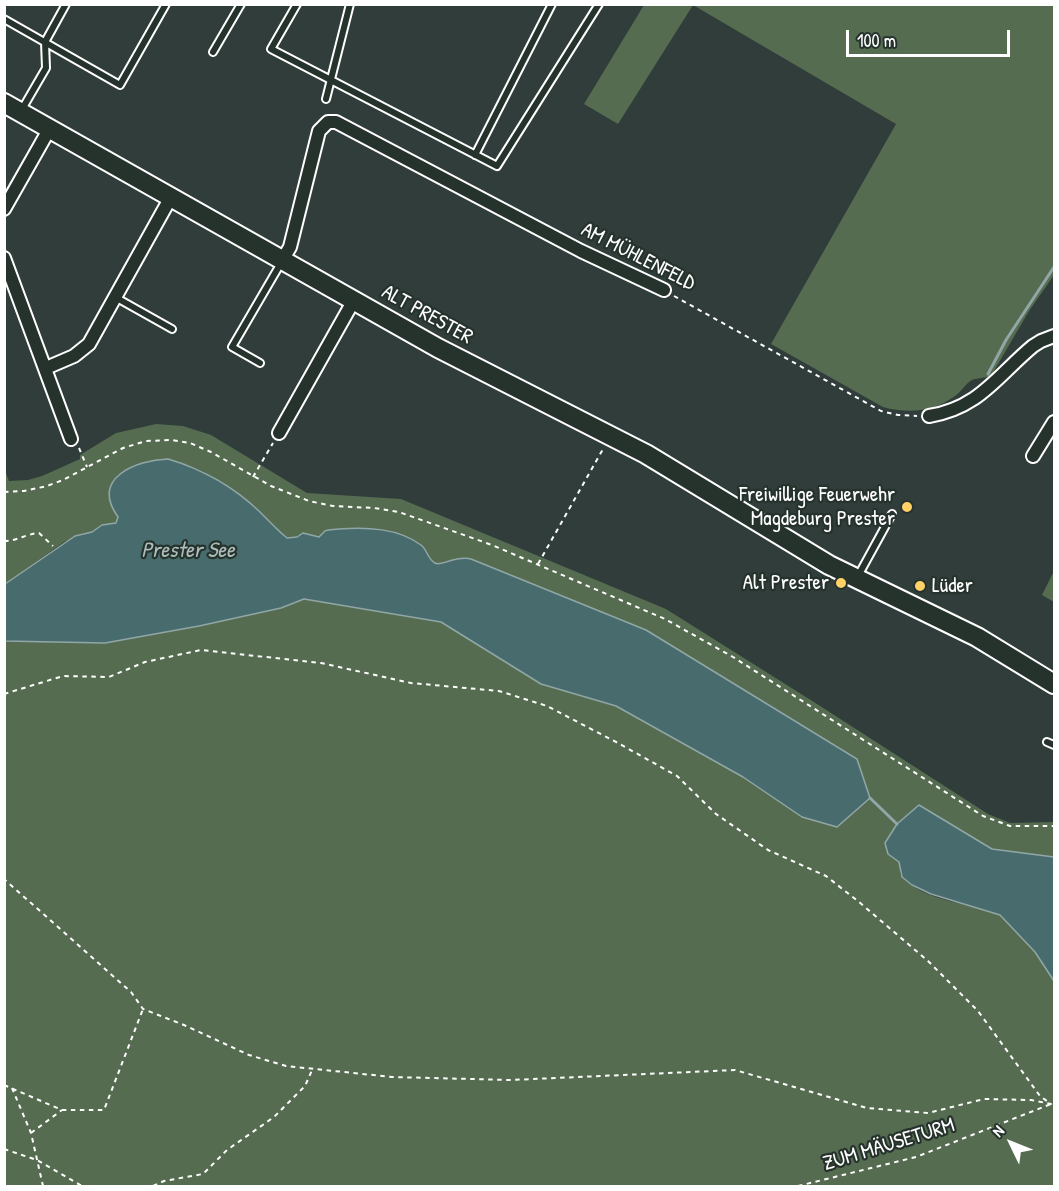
<!DOCTYPE html>
<html>
<head>
<meta charset="utf-8">
<style>
  body { margin:0 }
  #map { position:relative; width:1059px; height:1191px; overflow:hidden; background:#303d3b; font-family:"Patrick Hand",sans-serif }
  canvas { display:block }
  .frame { position:absolute; inset:0; border:6px solid #fff; pointer-events:none }
  .north { position:absolute; left:981px; top:1113px; width:60px; height:60px; -webkit-text-stroke:4px #26332d; paint-order:stroke; rotate:313deg; font-size:16px; font-weight:700; line-height:24px; text-align:center; color:#fff }
  .north::after { content:''; display:block; margin:auto; width:21px; height:27px; background:#fff; clip-path:polygon(50% 0,100% 100%,50% 72%,0 100%) }
  .scale { position:absolute; left:846px; top:30px; width:164px; height:27px; box-sizing:border-box; border:3px solid #fff; border-top:0; padding-left:8px; font-size:18px; line-height:21px; white-space:nowrap; color:#fff; -webkit-text-stroke:4px #26332d; paint-order:stroke }
</style>
</head>
<body>
<div id="map">
<canvas width="1059" height="1191"></canvas>
<div class="frame"></div>
<div class="north">N</div>
<div class="scale">100 m</div>
</div>
<script>
const context = document.querySelector('canvas').getContext('2d');
context.lineJoin = 'round';
function fill(path, color) {
  context.fillStyle = color;
  context.fill(path, 'evenodd');
}
function stroke(path, color, width, dash) {
  context.strokeStyle = color;
  context.lineWidth = width;
  context.lineCap = dash ? 'butt' : 'round';
  context.setLineDash(dash || []);
  context.stroke(path);
}
function drawText(font, color, halo, rows, align = 'center') {
  context.font = font + ' "Patrick Hand",sans-serif';
  context.lineWidth = 4.5;
  context.setLineDash([]);
  context.textBaseline = 'middle';
  context.strokeStyle = halo;
  context.fillStyle = color;
  for (const [text, x, y, turn = 0] of rows) {
    context.save();
    context.translate(x, y);
    context.rotate((+turn || 0) * Math.PI / 180);
    context.textAlign = isNaN(turn) ? turn : align;
    if (halo) context.strokeText(text, 0, 0);
    context.fillText(text, 0, 0);
    context.restore();
  }
}
const green = new Path2D(`
  M644 5H1054V275L1029 311 991 376C985 378 977 378 972 380 966 383 961 392 955 396 933 412 909 414 883 407L771 344 896 124 693 5 618 124 584 104Z
  M156 424 183 426 211 435 307 493 401 499 666 609 817 704 988 814 1010 823 1054 822V857L992 849 919 805 897 824 891 857C900 860 902 865 900 874 918 900 968 903 996 913 1008 917 1051 968 1054 981 1058 993 1054 1022 1054 1036 1054 1086 1054 1136 1054 1186H5V641L105 643 199 626 281 608 304 599 441 622 541 684 616 706 743 777 802 817 857 758 646 630 470 559C456 555 443 567 435 563 428 561 427 549 421 545 417 542 410 540 404 537 376 524 351 529 322 534L319 537 300 535 292 538H287C253 508 208 459 158 460L110 495 113 508 118 517 116 523 102 525 92 532 81 534 64 542 5 584 4 468 9 481 28 480 42 476 80 459V455L116 433Z
  M1054 571V602L1042 595Z`);
const water = new Path2D(`
  M168 459C202 469 235 488 260 512 269 521 277 530 287 538L297 537 303 533 319 537C321 535 323 533 325 531 329 529 335 530 339 529 367 527 398 528 421 545 427 549 428 560 435 563 442 567 455 555 471 559L646 630 857 759 870 798 837 827 802 817 743 777 616 706 541 684 441 622 304 599 281 608 199 626 105 643 5 641V584L75 536 92 532 102 525 116 523 118 517C90 478 136 460 168 459Z
  M919 805 992 849 1054 857V981L1035 952 1000 915 931 894 912 885 902 877 899 862 888 854 885 843 897 824Z`);
const stream = new Path2D(`
  M988 374 1006 340 1054 267
  M870 798 897 824`);
const path = new Path2D(`
  M674 296 881 411 898 415 917 416
  M79 448 87 467
  M253 477 273 443
  M4 492 24 491 47 486 63 480 123 448 146 441 171 440 190 443 211 452 271 486 309 501 333 506 374 508 399 512 492 545 665 619 733 657 983 816 1010 826H1054
  M4 541C17 541 26 534 39 533L53 546
  M538 564 603 449
  M4 694 63 676 109 677 145 662 201 650 321 663 411 683 499 691 547 706 618 743 677 776 716 814 768 850 826 876 859 902 928 961 978 1011 1040 1096 1051 1104 1031 1100 984 1099 928 1113 867 1108 735 1070 511 1080 392 1077 286 1066 249 1055 184 1025 143 1009 131 992 4 879
  M4 1085 62 1110H104L143 1009
  M12 1088 31 1133 43 1186
  M31 1133 62 1110
  M4 1149 37 1160 82 1186
  M153 1186 164 1181 203 1174 227 1150 274 1117 305 1086 313 1068
  M798 1186 916 1157 1051 1104 1054 1105`);
const lane = new Path2D(`
  M297 4 271 49 497 166 599 4
  M4 19 120 85 166 4
  M213 52 241 4
  M326 99 350 4
  M21 111 46 68 45 42 66 4
  M475 155 552 4
  M115 297 172 329
  M260 363 232 347 281 263
  M858 576 892 514
  M1047 742 1054 745`);
const street = new Path2D(`
  M4 209 50 128
  M4 258 71 439
  M283 259 290 247 319 131 328 122H336L581 251 664 290
  M46 368 74 356 89 344 171 197
  M929 416C979 408 997 376 1033 346L1041 341 1054 336
  M279 433 354 300
  M1033 456 1054 422`);
const secondary = new Path2D(`
  M4 103 438 348 646 454 829 565 977 637 1054 684`);
const markers = [
  [907,507,6,"#ffd166"],
  [841,583,6,"#ffd166"],
  [920,586,6,"#ffd166"]
];
const streetNames = [
  ["AM MÜHLENFELD",638,257,27],
  ["ALT PRESTER",427,315,29],
  ["ZUM MÄUSETURM",889,1145,-17]
];
const poiNames = [
  ["Freiwillige Feuerwehr",895,495],
  ["Magdeburg Prester",895,519],
  ["Alt Prester",829,583],
  ["Lüder",932,586,"left"]
];
const waterNames = [
  ["Prester See",188,551]
];
fill(green, '#566c51');
fill(water, '#486c6d');
stroke(water, '#91a7a7', 1.5);
stroke(stream, '#91a7a7', 3);
stroke(lane, '#fff', 10);
stroke(street, '#fff', 16);
stroke(secondary, '#fff', 22);
stroke(path, '#fff', 2, [4.5, 4.5]);
stroke(lane, '#26332d', 6);
stroke(street, '#26332d', 12);
stroke(secondary, '#26332d', 18);
for (const [x, y, r, color] of markers) {
  const dot = new Path2D();
  dot.arc(x, y, r, 0, 2 * Math.PI);
  context.fillStyle = color;
  context.fill(dot);
  stroke(dot, '#26332d', 2);
}
drawText('21px', '#fff', '#26332d', streetNames);
drawText('21px', '#fff', '#26332d', poiNames, 'right');
drawText('italic 22px', '#adbdbd', '#26332d', waterNames);
</script>
</body>
</html>
